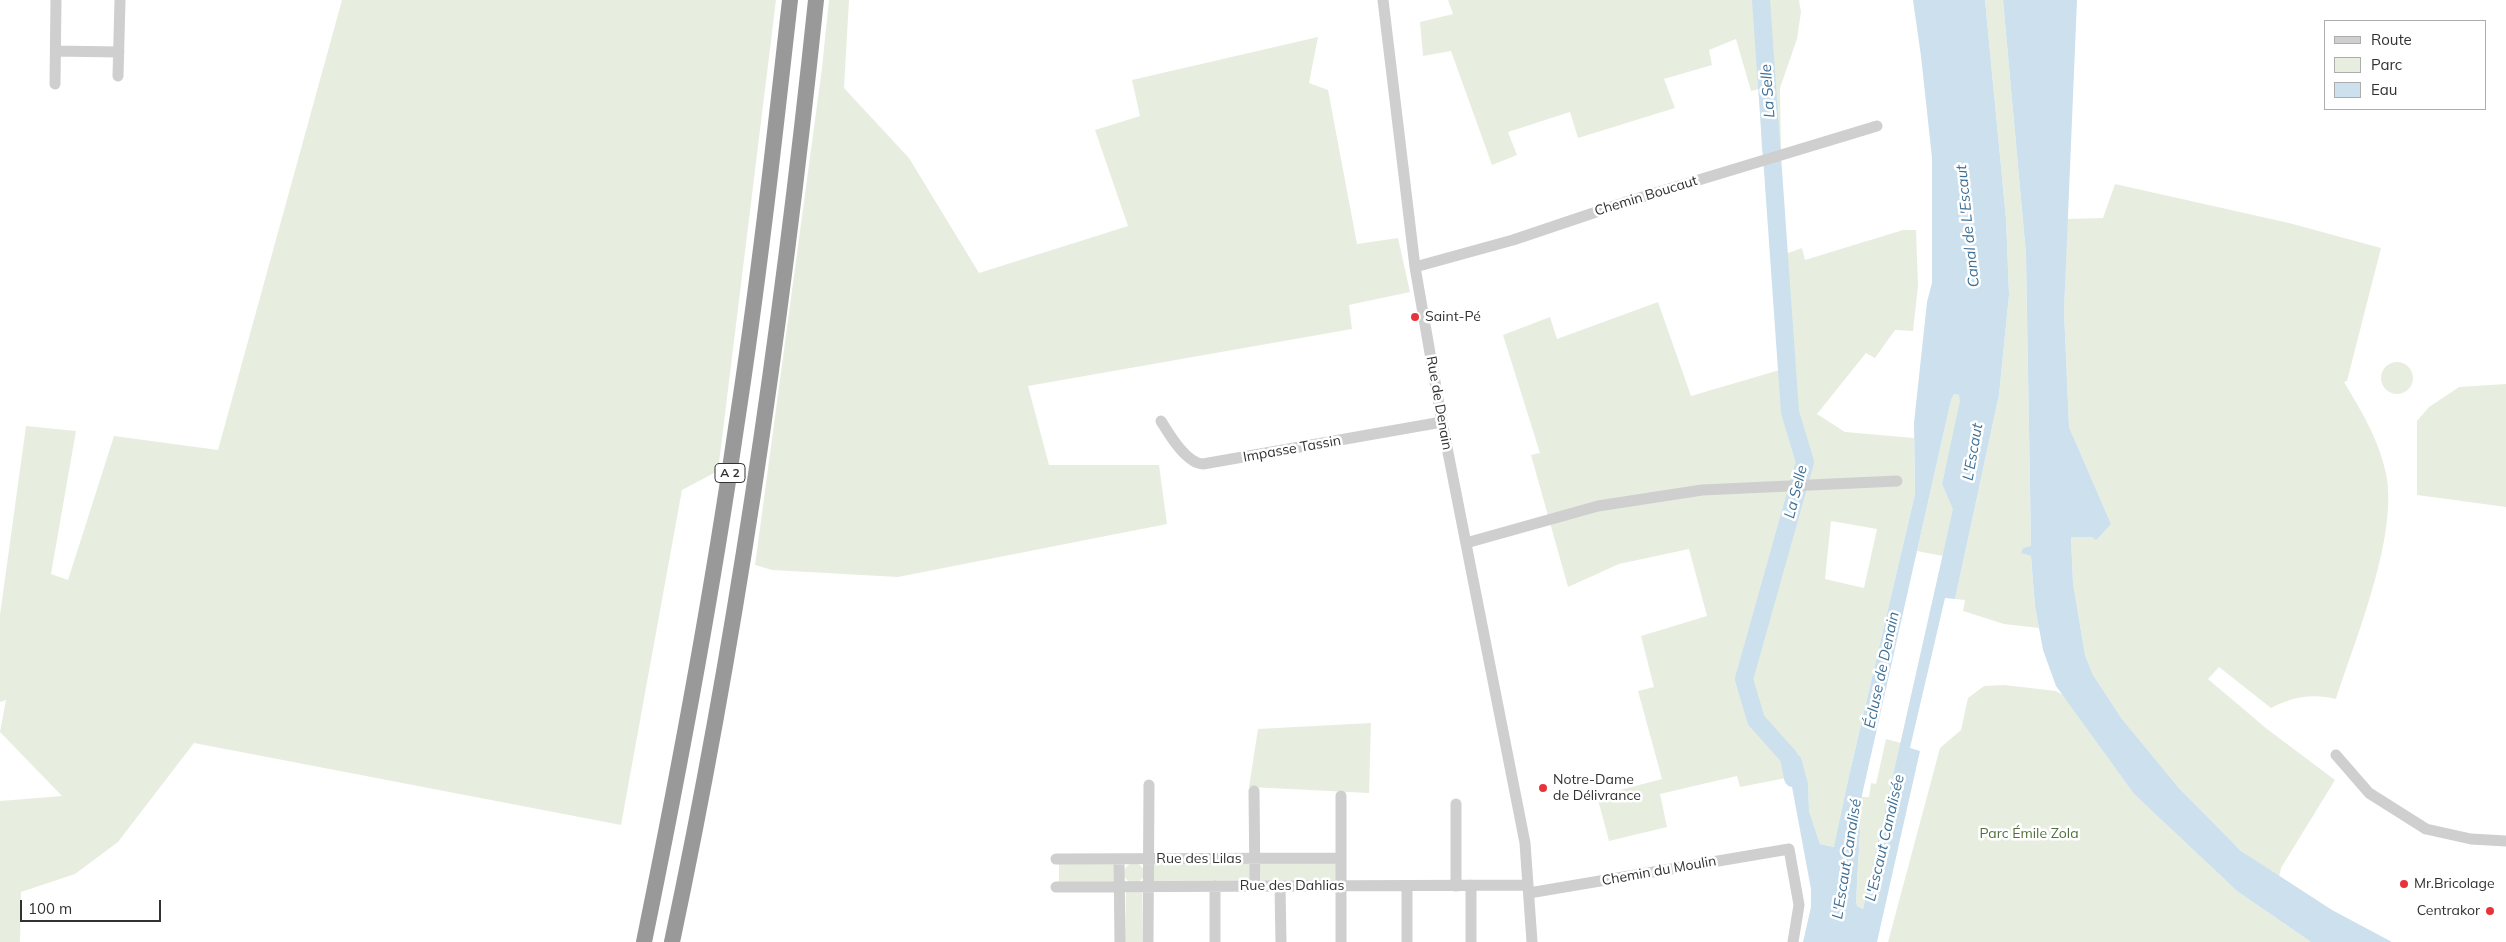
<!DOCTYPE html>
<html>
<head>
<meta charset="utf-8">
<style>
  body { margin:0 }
  #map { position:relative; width:2506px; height:942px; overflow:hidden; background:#fff; font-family:Mulish,sans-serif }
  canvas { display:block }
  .legend { position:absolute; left:2324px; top:20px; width:162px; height:90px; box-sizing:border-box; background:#fff; border:1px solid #adadad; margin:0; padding:6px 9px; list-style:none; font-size:15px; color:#323232 }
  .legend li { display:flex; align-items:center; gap:10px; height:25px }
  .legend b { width:25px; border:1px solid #adadad }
  .scale { position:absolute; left:20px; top:900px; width:141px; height:22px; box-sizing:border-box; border:2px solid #323232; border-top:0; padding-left:6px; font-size:15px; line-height:18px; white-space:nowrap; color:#323232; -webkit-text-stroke:4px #fff; paint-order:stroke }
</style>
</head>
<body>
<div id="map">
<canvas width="2506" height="942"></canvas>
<ul class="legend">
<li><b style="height:6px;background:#cfcfcf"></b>Route</li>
<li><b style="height:14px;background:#e7eee0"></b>Parc</li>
<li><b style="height:14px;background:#cce0ee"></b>Eau</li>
</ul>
<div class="scale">100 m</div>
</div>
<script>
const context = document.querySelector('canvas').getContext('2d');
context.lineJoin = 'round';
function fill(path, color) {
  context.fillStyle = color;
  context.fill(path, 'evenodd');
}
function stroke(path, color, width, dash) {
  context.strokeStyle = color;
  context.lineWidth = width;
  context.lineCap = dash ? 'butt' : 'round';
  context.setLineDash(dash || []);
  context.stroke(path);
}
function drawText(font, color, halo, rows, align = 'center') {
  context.font = font + ' Mulish,sans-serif';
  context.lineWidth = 5;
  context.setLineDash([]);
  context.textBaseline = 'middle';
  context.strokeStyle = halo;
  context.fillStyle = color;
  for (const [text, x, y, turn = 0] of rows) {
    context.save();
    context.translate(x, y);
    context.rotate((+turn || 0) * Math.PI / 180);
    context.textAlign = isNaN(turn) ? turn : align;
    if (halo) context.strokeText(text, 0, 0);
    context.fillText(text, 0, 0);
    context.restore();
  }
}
const green = new Path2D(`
  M342 0H776L718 471 682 490 621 825 194 743 118 842 75 874 21 892 20 942H0V801L62 796 0 732 6 700 0 702V615L26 426 76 431 51 574 68 580 114 436 218 450Z
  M829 0H849L844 88 909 158 979 273 1128 226 1095 130 1140 116 1132 80 1318 37 1309 83 1328 90 1357 244 1398 238 1410 292 1349 305 1352 329 1028 386 1049 465H1159L1167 524 898 577 772 570 755 565 822 68Z
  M1448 0H1799L1801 12 1797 39 1780 88 1781 150 1762 153 1759 89 1751 91 1736 39 1709 50 1712 65 1664 79 1675 108 1578 138 1570 112 1508 132 1517 155 1492 165 1451 51 1423 56 1420 22 1453 14Z
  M1985 0H2003L2026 254 2031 547 2023 548 2022 553 2031 556 2035 606 2039 628 2004 624 1963 611 1965 600 1955 599 1999 395 2009 295 2006 219Z
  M2115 184 2289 223 2381 248 2347 381 2344 382C2362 412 2381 443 2387 479 2396 541 2356 638 2336 699 2312 693 2292 697 2271 708L2219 667 2208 679 2267 729 2335 780 2281 868 2279 877 2241 851 2178 787 2122 719 2093 675 2085 655 2073 583 2071 537H2092L2111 524 2069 427 2064 311 2067 219 2103 218Z
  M1903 230H1916L1918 286 1913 331 1895 330 1875 358 1866 353 1817 414 1845 432 1914 438 1915 494 1849 776 1835 847 1820 844 1809 811 1808 783 1801 757 1792 750 1787 760 1791 777 1740 787 1737 776 1660 794 1667 827 1609 841 1597 796 1662 779 1638 691 1654 687 1641 636 1707 616 1689 549 1619 564 1568 587 1531 455 1540 453 1503 335 1550 317 1557 339 1658 302 1691 396 1783 369 1774 258 1802 248 1805 260ZM1831 521 1877 529 1864 588 1825 579Z
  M2381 378a16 16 0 1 1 32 0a16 16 0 1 1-32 0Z
  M2506 384V507L2417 495V421L2429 407 2459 387Z
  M1954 394 1959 395 1961 401 1942 484 1954 509 1943 556 1917 551 1951 400Z
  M2004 685 2056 691 2063 695 2134 794 2237 891 2311 942H1888L1940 748 1961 730 1968 698 1984 686Z
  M1371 723 1369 793 1249 787 1258 729Z
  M1886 739 1901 743 1863 909 1857 906 1856 901 1862 797H1869L1871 783 1876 784Z
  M1115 862 1116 882 1059 884V863Z
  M1249 862 1250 881 1152 882V863Z
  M1337 862V882H1261L1260 863Z
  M1124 873a10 10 0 1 1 20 0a10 10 0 1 1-20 0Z
  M1126 890H1142V942H1125Z`);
const water = new Path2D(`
  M1913 0H1985L2006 219 2009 295 1999 395 1955 599 1945 598 1910 748 1920 751 1877 942H1803L1811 907V889L1787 760 1792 750 1801 757 1808 783 1809 811 1820 844 1834 847 1849 776 1915 494 1914 423 1927 302 1932 283V158L1921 56ZM1954 394 1959 395 1960 401 1942 484 1953 509 1863 909 1857 906 1856 901 1862 795 1951 400Z
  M2003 0H2077L2064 311 2069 427 2111 524 2096 540 2092 537H2071L2073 583 2085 655 2093 675 2122 719 2178 787 2241 851 2332 910 2392 942H2311L2237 891 2134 794 2056 686 2043 650 2035 606 2031 556 2021 553 2023 548 2031 546 2026 254Z`);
const river = new Path2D(`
  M1761 0 1790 412 1805 462 1744 679 1756 720 1789 757 1793 778`);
const minor = new Path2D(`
  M1383 0 1415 267 1442 422 1525 843 1532 942
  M56 51 119 52
  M118 76 120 0
  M55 84 56 0
  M1415 267 1513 240 1626 202 1877 126
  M1161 421C1169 434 1186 463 1203 464L1442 422
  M1466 543 1598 506 1702 490 1897 481
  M2336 755 2369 793 2426 829 2471 839 2506 841
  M1254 791 1255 886
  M1341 796V942
  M1056 859 1341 858
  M1119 859 1120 942
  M1215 886V942
  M1280 886 1281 942
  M1407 886V942
  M1456 886V804
  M1056 887 1528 885
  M1529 893 1789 849 1799 905 1793 942
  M1148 942 1149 785
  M1471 942V885`);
const highway = new Path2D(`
  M644 942C679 771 711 600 736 428 758 286 774 143 790 0
  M672 942C738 631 783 316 816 0`);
const markers = [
  [1415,317,5,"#e9333a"],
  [1543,788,5,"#e9333a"],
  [2404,884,5,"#e9333a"],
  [2490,911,5,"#e9333a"]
];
const shields = [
  [730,473,30]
];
const shieldNames = [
  ["A 2",730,473]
];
const streetNames = [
  ["Chemin Boucaut",1646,196,-17],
  ["Rue de Denain",1439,403,80],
  ["Impasse Tassin",1292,449,-10],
  ["Rue des Lilas",1199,859],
  ["Chemin du Moulin",1659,871,-10],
  ["Rue des Dahlias",1292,886]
];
const poiNames = [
  ["Saint-Pé",1425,317],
  ["Notre-Dame",1553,780],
  ["de Délivrance",1553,796],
  ["Mr.Bricolage",2414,884],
  ["Centrakor",2480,911,"right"]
];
const parkNames = [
  ["Parc Émile Zola",2029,834]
];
const waterNames = [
  ["La Selle",1768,91,-94],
  ["Canal de L'Escaut",1968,226,-96],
  ["L'Escaut",1973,452,-80],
  ["La Selle",1796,492,-76],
  ["Écluse de Denain",1882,670,-78],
  ["L'Escaut Canalisée",1885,838,-77],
  ["L'Escaut Canalisé",1847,859,-81]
];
fill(green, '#e7eee0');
fill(water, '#cce0ee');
stroke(river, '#cce0ee', 18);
stroke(minor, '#cfcfcf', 11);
stroke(highway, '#999', 16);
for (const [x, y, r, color] of markers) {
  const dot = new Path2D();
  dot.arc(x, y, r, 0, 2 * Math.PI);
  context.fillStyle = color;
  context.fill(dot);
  stroke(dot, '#fff', 2);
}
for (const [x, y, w] of shields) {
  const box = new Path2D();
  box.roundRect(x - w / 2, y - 9.5, w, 19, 4);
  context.fillStyle = '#fff';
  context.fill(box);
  stroke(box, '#323232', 1);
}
drawText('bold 12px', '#323232', null, shieldNames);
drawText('14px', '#323232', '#fff', streetNames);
drawText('14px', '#323232', '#fff', poiNames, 'left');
drawText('14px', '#536f3d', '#fff', parkNames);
drawText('italic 15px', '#3d7096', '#fff', waterNames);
</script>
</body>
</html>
